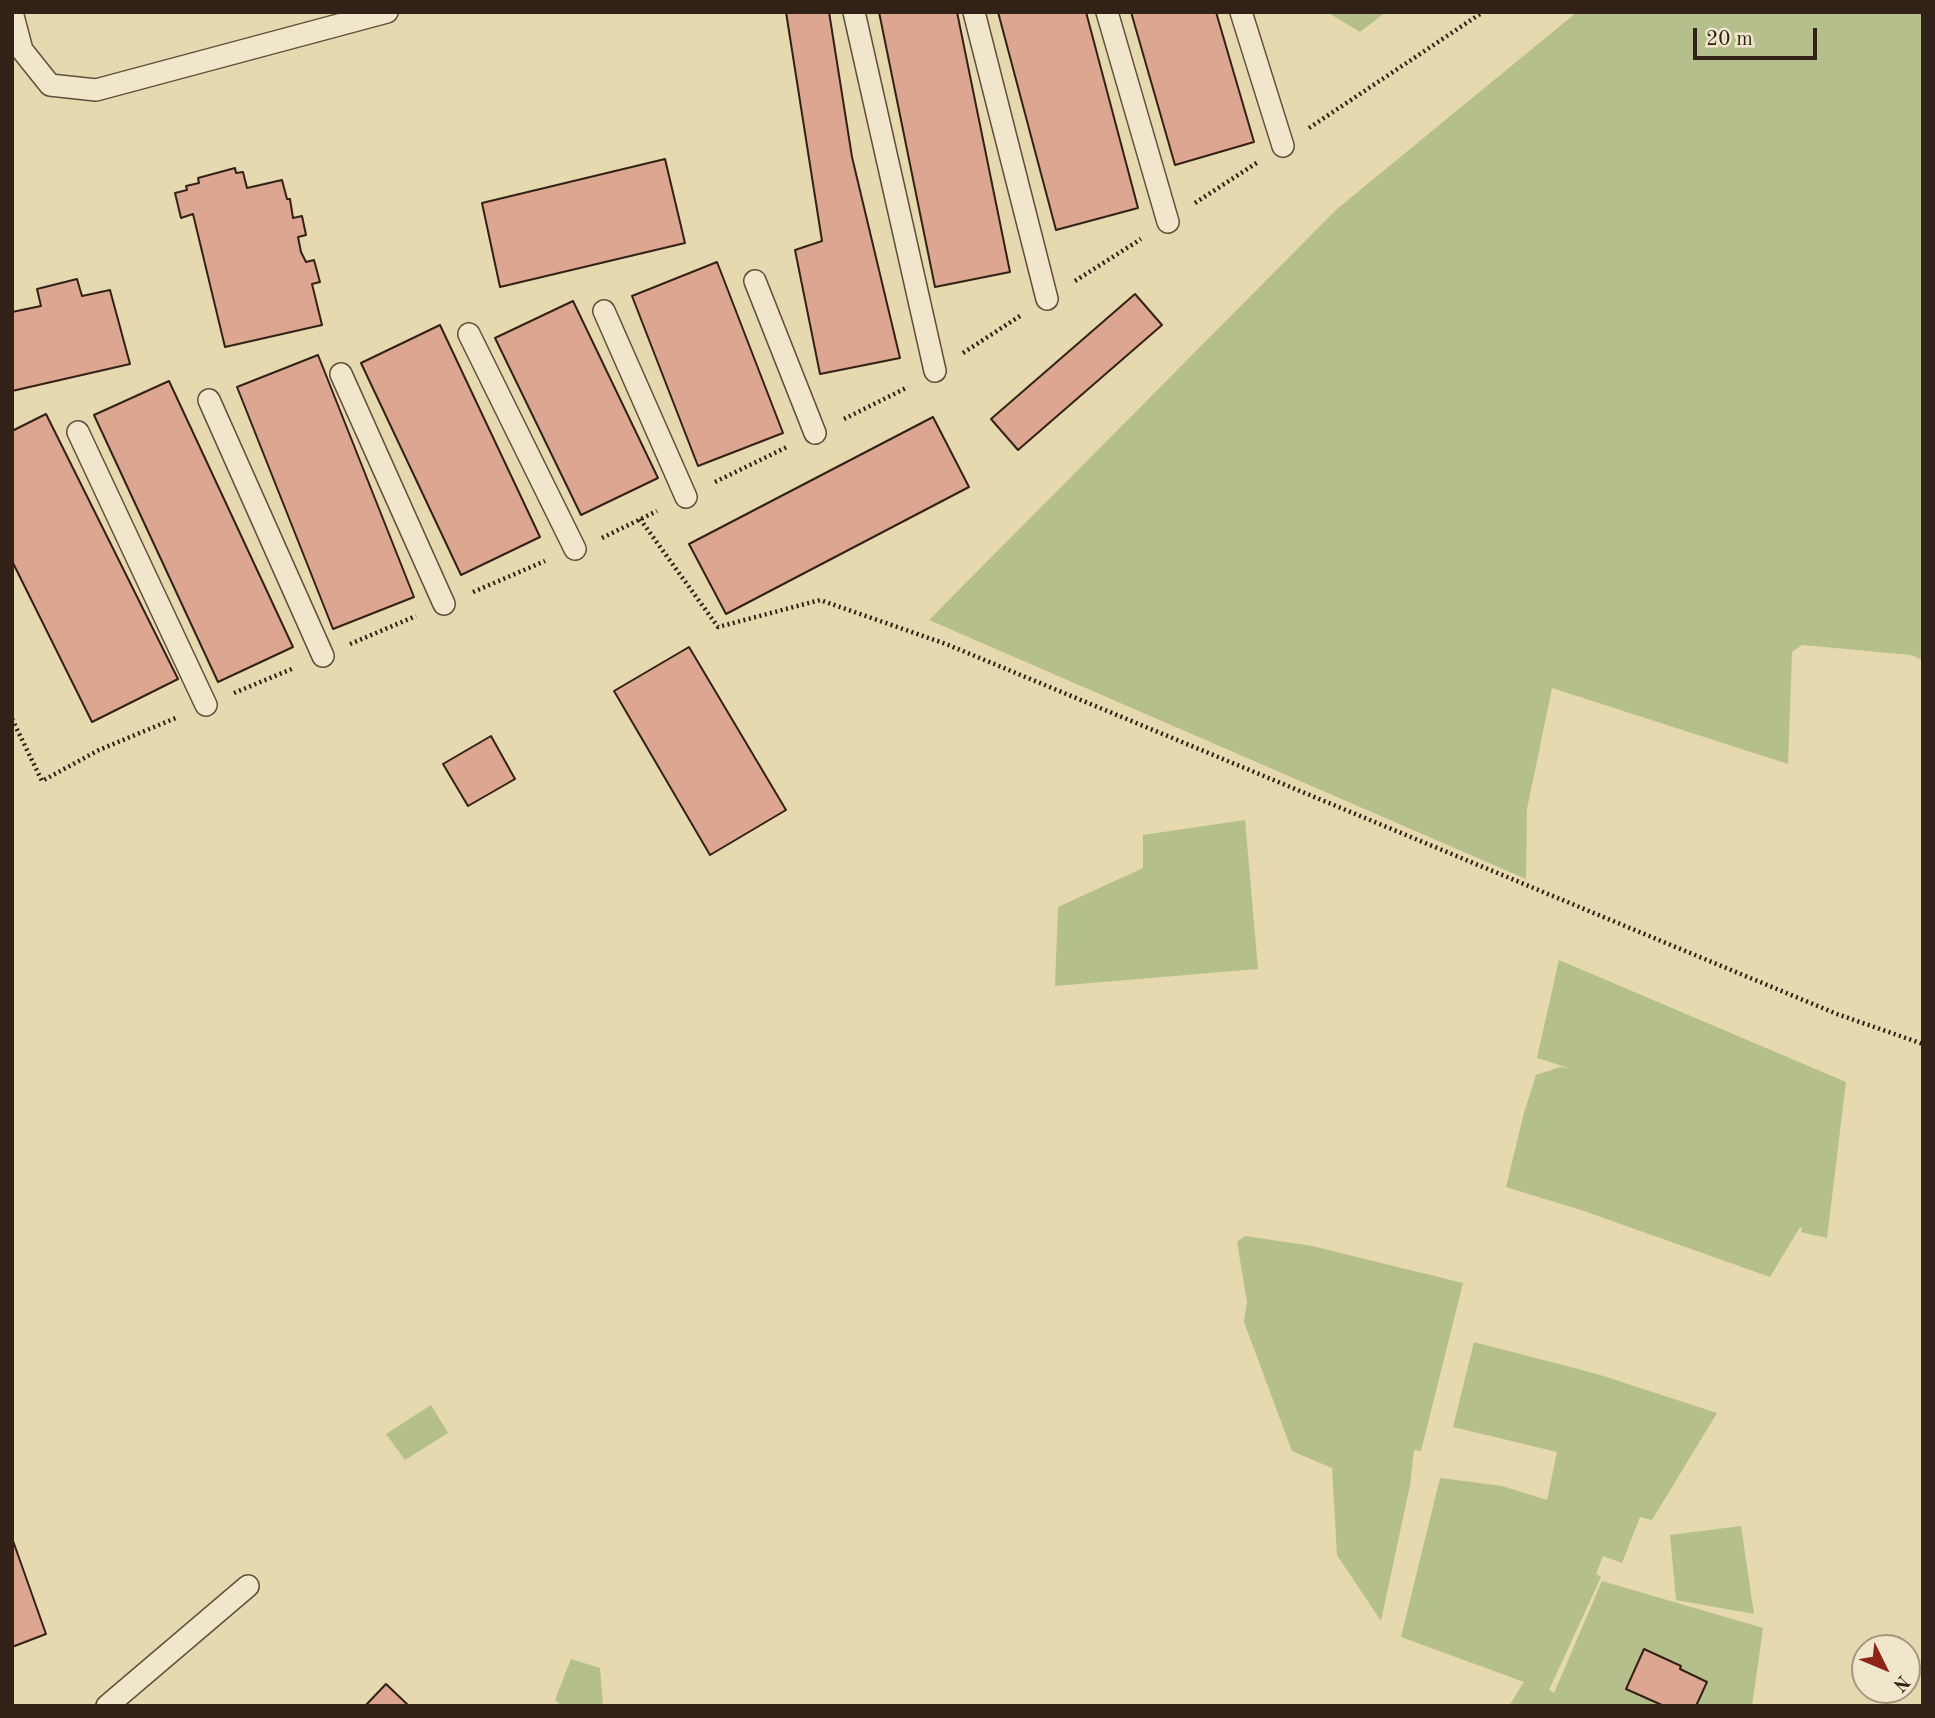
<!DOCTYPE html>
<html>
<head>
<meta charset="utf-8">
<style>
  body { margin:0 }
  #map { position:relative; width:1935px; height:1718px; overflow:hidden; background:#e6d8af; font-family:"Old Standard TT",serif }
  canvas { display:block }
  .frame { position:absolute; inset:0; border:14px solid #322116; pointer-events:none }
  .north { position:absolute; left:1851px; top:1634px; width:70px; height:70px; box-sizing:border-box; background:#efe6cb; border:2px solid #a39783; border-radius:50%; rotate:133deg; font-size:19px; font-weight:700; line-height:28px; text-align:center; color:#322116 }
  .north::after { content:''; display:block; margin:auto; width:24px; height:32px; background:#8f2418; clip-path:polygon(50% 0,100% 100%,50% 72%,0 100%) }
  .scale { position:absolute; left:1693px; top:28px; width:124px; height:32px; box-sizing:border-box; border:4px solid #322116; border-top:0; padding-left:9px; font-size:21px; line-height:24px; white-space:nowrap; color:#322116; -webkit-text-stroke:5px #efe6cb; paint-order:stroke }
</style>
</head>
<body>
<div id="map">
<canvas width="1935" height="1718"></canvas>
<div class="frame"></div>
<div class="north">N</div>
<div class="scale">20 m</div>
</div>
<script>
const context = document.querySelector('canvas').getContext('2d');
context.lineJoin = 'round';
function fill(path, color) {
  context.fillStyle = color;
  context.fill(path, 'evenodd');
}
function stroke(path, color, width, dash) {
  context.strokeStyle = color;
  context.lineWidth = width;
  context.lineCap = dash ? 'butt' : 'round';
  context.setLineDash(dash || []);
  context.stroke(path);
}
const green = new Path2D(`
  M1327 12H1386L1360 32Z
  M1577 12H1923V660L1911 655 1802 645 1792 652 1788 764 1552 688 1527 809 1526 879 929 620 1337 209Z
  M1245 820 1258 969 1055 986 1058 907 1143 868V835Z
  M1559 960 1846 1082 1827 1238 1801 1232 1802 1228 1800 1227 1770 1277 1584 1211 1506 1187 1524 1113 1536 1075 1560 1067 1569 1068 1537 1058Z
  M1245 1236 1312 1246 1463 1283 1421 1451 1414 1450 1410 1485 1381 1621 1337 1555 1332 1468 1292 1451 1244 1322 1247 1302 1237 1242Z
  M1474 1342 1597 1374 1717 1413 1652 1520 1640 1517 1622 1563 1603 1556 1596 1574 1601 1577 1549 1690 1554 1693 1602 1581 1763 1628 1752 1706H1509L1524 1682 1401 1637 1440 1478 1502 1486 1547 1500 1557 1452 1453 1427Z
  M431 1405 448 1433 405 1460 386 1434Z
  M1741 1526 1754 1614 1676 1600 1670 1535Z
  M571 1659 600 1668 603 1706H562L555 1700Z`);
const building = new Path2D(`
  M786 12H829L852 157 900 358 820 374 795 250 822 241Z
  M879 12H957L1010 272 935 287Z
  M998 12H1086L1138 208 1056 230Z
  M1131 12H1216L1254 142 1175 165Z
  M665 159 685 243 500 287 482 203Z
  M235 168 236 173 243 172 247 188 282 180 287 199H290L293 218 302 216 306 235 298 237 301 252 306 262 314 260 320 282 312 284 322 325 225 347 193 214 181 218 175 193 187 190 186 186 199 183 198 178Z
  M717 262 783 433 698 466 632 296Z
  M77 279 82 296 110 290 130 364 12 391V312L41 306 37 289Z
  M1135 294 1162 325 1018 450 991 419Z
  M573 301 658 478 581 515 495 338Z
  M440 325 540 537 461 575 361 363Z
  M318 355 414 597 333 629 237 387Z
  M169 381 293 647 218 682 94 415Z
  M46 414 178 679 92 722 12 561V431Z
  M933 417 969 487 726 614 689 544Z
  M689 647 786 810 710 855 614 691Z
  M491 736 515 779 468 806 443 764Z
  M12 1538 46 1634 12 1647Z
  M1644 1649 1681 1666 1680 1669 1707 1682 1696 1706H1664L1626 1689Z
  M386 1684 409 1706H365Z`);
const path = new Path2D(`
  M1309 128 1483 12
  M1195 203 1258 162
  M1075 281 1141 239
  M963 353 1020 316
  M844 419 908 387
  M715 482 789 446
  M640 519 718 627 820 600 946 644 1837 1014 1923 1044
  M602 538 657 511
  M473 592 545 561
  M350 644 416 616
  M234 693 294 668
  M12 719 42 781 99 750 178 717`);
const lane = new Path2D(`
  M12 12 22 50 50 85 96 90 387 12
  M854 12 935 371
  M974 12 1047 299
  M1107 12 1168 222
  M1241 12 1283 146
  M755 281 815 433
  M604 311 686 497
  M469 334 575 549
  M341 374 444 604
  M209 400 323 656
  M78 432 206 705
  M107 1706 248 1586`);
fill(green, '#b4bf8c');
fill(building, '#dca690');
stroke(building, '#322116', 2);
stroke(lane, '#5f4f3c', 24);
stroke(path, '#322116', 4.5, [2, 3.5]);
stroke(lane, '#efe6cb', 21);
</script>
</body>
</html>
